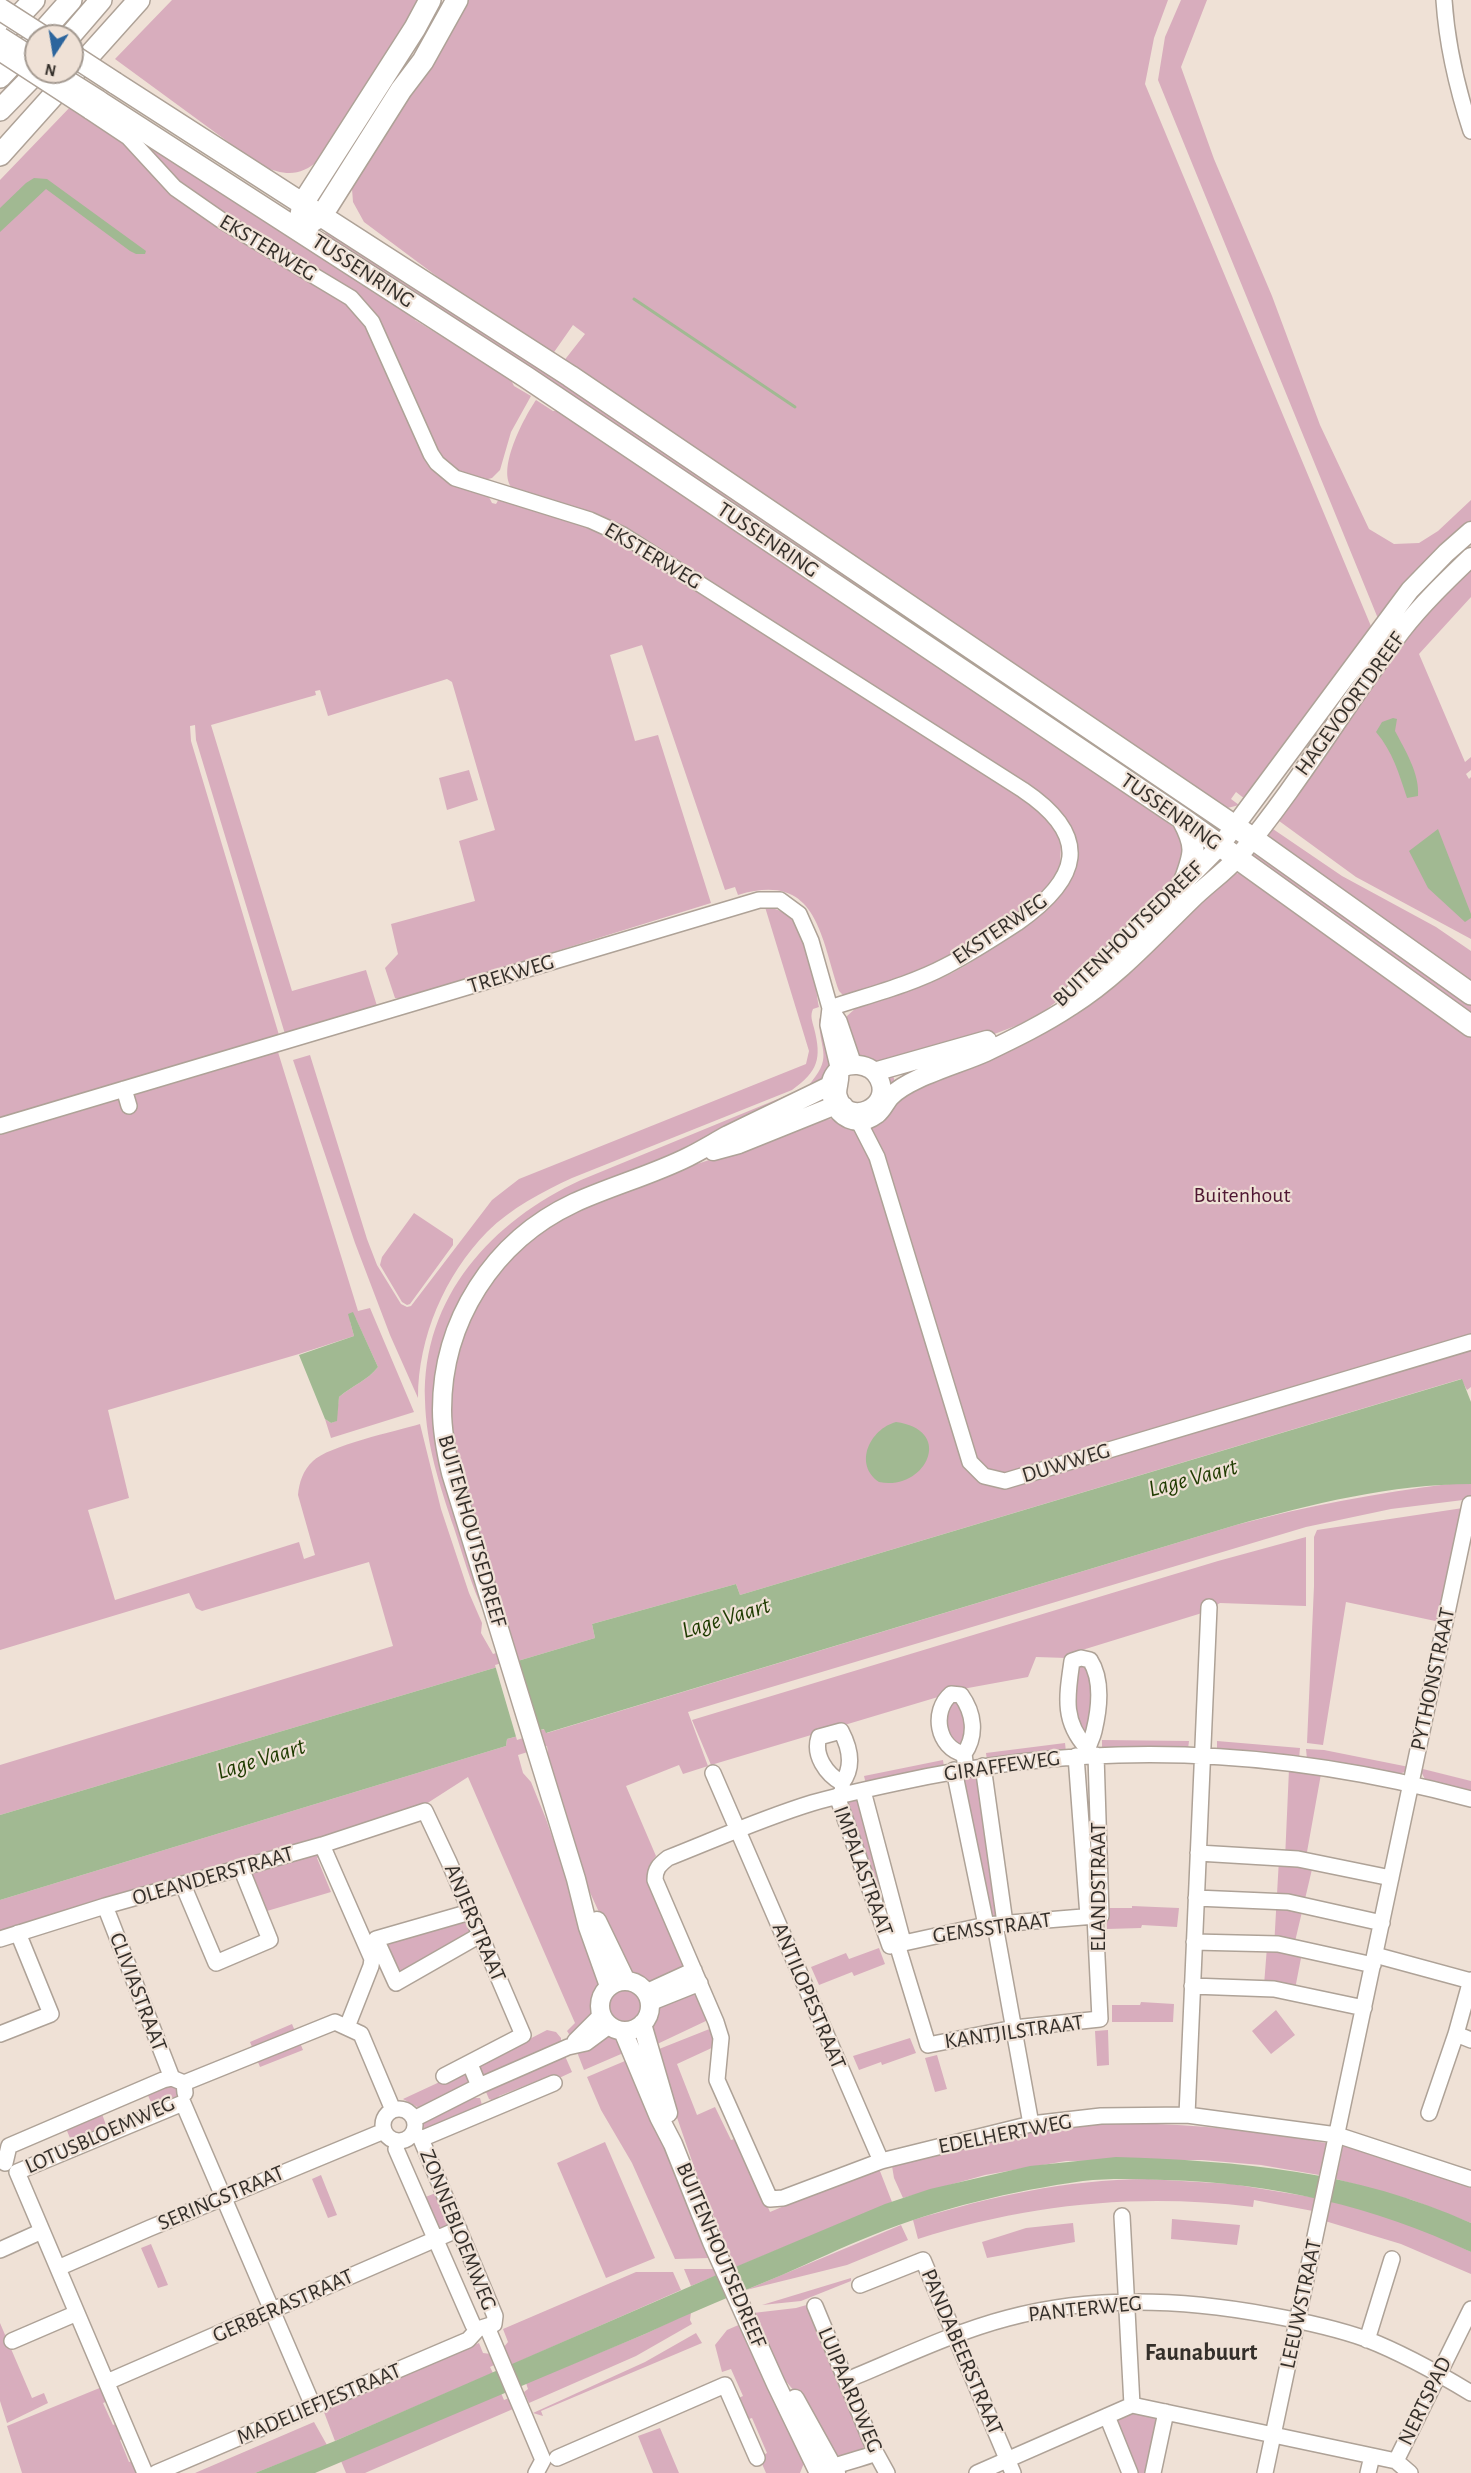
<!DOCTYPE html>
<html>
<head>
<meta charset="utf-8">
<style>
  body { margin:0 }
  #map { position:relative; width:1471px; height:2473px; overflow:hidden; background:#efe1d6; font-family:"Alegreya Sans",sans-serif }
  canvas { display:block }
  .north { position:absolute; left:24px; top:24px; width:60px; height:60px; box-sizing:border-box; background:#efe1d6; border:2px solid #a49a91; border-radius:50%; rotate:192deg; font-size:16px; font-weight:700; line-height:24px; text-align:center; color:#342f2a }
  .north::after { content:''; display:block; margin:auto; width:21px; height:27px; background:#2c659d; clip-path:polygon(50% 0,100% 100%,50% 72%,0 100%) }
</style>
</head>
<body>
<div id="map">
<canvas width="1471" height="2473"></canvas>
<div class="north">N</div>
</div>
<script>
const context = document.querySelector('canvas').getContext('2d');
context.lineJoin = 'round';
function fill(path, color) {
  context.fillStyle = color;
  context.fill(path, 'evenodd');
}
function stroke(path, color, width, dash) {
  context.strokeStyle = color;
  context.lineWidth = width;
  context.lineCap = dash ? 'butt' : 'round';
  context.setLineDash(dash || []);
  context.stroke(path);
}
function drawText(font, color, halo, rows, align = 'center') {
  context.font = font + ' "Alegreya Sans",sans-serif';
  context.lineWidth = 4.5;
  context.setLineDash([]);
  context.textBaseline = 'middle';
  context.strokeStyle = halo;
  context.fillStyle = color;
  for (const [text, x, y, turn = 0] of rows) {
    context.save();
    context.translate(x, y);
    context.rotate((+turn || 0) * Math.PI / 180);
    context.textAlign = isNaN(turn) ? turn : align;
    if (halo) context.strokeText(text, 0, 0);
    context.fillText(text, 0, 0);
    context.restore();
  }
}
const green = new Path2D(`
  M172 0H421L320 159C299 178 285 175 261 166L115 59Z
  M467 0H1168L1154 38 1145 84 1373 631 1245 799 1236 792 1231 799 1239 805 1220 810 563 362 585 334 573 325 552 355 470 301 364 222 353 202 352 189 354 179 427 72Z
  M1181 0H1207L1181 67 1214 159 1272 296 1320 425 1369 529 1394 544 1419 543 1438 531 1471 500V526L1379 621 1158 80 1165 37Z
  M73 104 126 142 171 189 201 216 327 289 361 316 379 347 431 465 450 482 487 493 492 503 496 504 500 497 565 514 605 530 1023 796 1043 812 1054 827 1061 842 1060 867 1047 893 956 956 925 971 867 991 870 1003C898 994 926 986 952 973 968 965 983 954 998 944 1018 931 1040 918 1056 900 1089 864 1078 822 1042 794L637 538C616 526 595 517 573 510 557 505 524 500 513 489 495 471 525 416 536 400L553 411 566 410 992 695 1035 730 1185 835 1190 846 1191 856 1181 877 1099 957 1070 991 1043 1012 1018 1025 976 1041 890 1066 899 1095C955 1068 1015 1046 1068 1014 1127 979 1169 926 1219 880 1228 874 1235 872 1247 874L1471 1034V1387L1467 1390 1461 1379 740 1595 736 1584 592 1624 595 1638 0 1815V1765L393 1646 369 1562 202 1611 196 1608 189 1593 0 1650V1135L278 1052 358 1311 370 1308 414 1412 331 1438 325 1419 331 1423 336 1421 339 1397C352 1386 368 1380 378 1367L356 1319 350 1321 354 1336 299 1354 108 1410 129 1498 88 1510 115 1600 299 1542 304 1559 315 1555 298 1495C299 1483 303 1470 313 1461 328 1446 396 1431 420 1424L441 1509 469 1593 482 1623 481 1633 493 1654 513 1648C507 1617 493 1588 483 1558 471 1525 460 1488 453 1453 434 1359 481 1262 564 1215 606 1191 654 1178 700 1163 741 1150 782 1134 824 1120 839 1117 850 1121 861 1133L877 1126 891 1102 878 1067C853 1063 846 1038 847 1016L857 1007 853 996H844L839 991C820 935 817 871 738 895L735 887 725 890 642 645 610 655 635 741 658 735 711 903 405 998H395L385 968 398 954 391 924 475 901 459 841 495 830 452 682 447 679 328 716 320 690 315 691 316 695 211 725 292 991 366 970 377 1006 285 1034 196 740 195 725 190 726 191 741 279 1035 0 1119V180Z
  M126 126 416 318 415 320 467 352 507 372 514 386 531 396 511 432 500 470 492 478 477 482 444 464 377 325 192 195Z
  M329 229 340 232 1073 729 1007 692 324 235Z
  M1471 564V597L1419 654 1465 762 1471 757V770L1466 774 1469 779 1471 777V939L1356 877 1275 818 1399 639Z
  M469 770 478 800 447 810 439 778Z
  M1270 827 1342 876 1436 927 1471 951V987L1263 838Z
  M1247 853H1252L1259 857 1416 968 1455 990 1471 1002V1016Z
  M765 907C811 911 813 972 819 1007L813 1009C810 1016 812 1020 814 1028 822 1059 818 1071 792 1090L572 1178C542 1192 511 1208 487 1232 445 1275 418 1337 418 1398L390 1335 355 1243 293 1060 310 1055 367 1239 377 1265 401 1304 407 1307 411 1306 492 1200 519 1179 806 1064 809 1051Z
  M821 1015 834 1061 824 1083 636 1172 494 1255 438 1384 493 1630C475 1598 465 1562 454 1528 440 1486 426 1445 425 1400 422 1297 492 1221 581 1180L807 1087C834 1057 820 1053 819 1020Z
  M414 1213 453 1239V1245L410 1304 407 1305 402 1302 380 1265 382 1257Z
  M1449 1484H1471V1499L1391 1509 1306 1527 688 1712 708 1766 683 1774 679 1765 626 1786 656 1856 650 1864 647 1874 683 1961 681 1971 652 1986 633 1976 620 1958 582 1875 550 1768 547 1746 518 1755 523 1773 531 1782 546 1819 601 1978 593 2001V2014L571 2037 567 2031 575 2023 468 1777 426 1804 323 1838 0 1932V1900L506 1746 507 1739 545 1729 547 1733 1236 1525C1307 1506 1377 1493 1449 1484Z
  M1463 1508 1440 1622 1346 1602 1323 1745 1307 1743 1314 1586V1537L1317 1530Z
  M1306 1537V1606L1220 1603 1202 1613 1079 1651 1067 1658 1036 1657 1028 1677 968 1688 711 1765 692 1720 1218 1561Z
  M1082 1664 1088 1668 1092 1704 1087 1732 1080 1731 1073 1697 1075 1667Z
  M959 1702 967 1728 962 1744 952 1742 945 1723 950 1703Z
  M1102 1740 1189 1741 1188 1749H1102Z
  M1217 1741 1300 1748 1299 1759 1217 1751Z
  M1065 1743 1066 1752 987 1760 986 1753Z
  M1306 1749 1324 1750 1409 1767 1405 1772 1395 1775 1307 1759Z
  M943 1760 944 1767 866 1784 864 1776Z
  M1419 1768 1471 1781V1795L1427 1783Z
  M1289 1769 1321 1774 1305 1863 1313 1865 1293 1950 1302 1953 1295 1989 1264 1985 1267 1947H1274L1279 1859H1285Z
  M976 1772 999 1917H991L960 1775Z
  M858 1797 895 1935H893L843 1801Z
  M315 1849 323 1855 317 1858 331 1892 267 1911 251 1874 252 1867Z
  M1132 1906 1179 1908 1177 1927 1142 1925 1141 1928 1107 1929 1106 1908H1132Z
  M464 1915 473 1937 397 1973 387 1945Z
  M879 1948 885 1964 854 1976 852 1972 819 1985 811 1967 846 1953 849 1959Z
  M606 2007a19 19 0 1 1 38 0a19 19 0 1 1-38 0Z
  M695 1992 708 2020 653 2046 650 2028 656 2017 657 2005Z
  M1141 2002 1174 2004 1173 2022H1112V2005H1140Z
  M1276 2010 1295 2035 1271 2054 1252 2031Z
  M292 2024 303 2050 260 2067 250 2042Z
  M712 2028 716 2046 677 2064 697 2115 715 2107 731 2140 738 2138 770 2212 878 2166 892 2202 691 2286 684 2269H716L733 2261 701 2187 654 2051Z
  M547 2030 556 2032 561 2038V2042L488 2076 481 2073 478 2068 483 2063Z
  M1108 2030 1109 2065 1097 2066 1095 2031Z
  M607 2035H618L628 2051 584 2070 577 2052Z
  M910 2038 916 2053 882 2065 881 2062 859 2070 853 2056Z
  M937 2055 947 2089 935 2092 925 2058Z
  M565 2056 572 2072 557 2079 552 2075 499 2096 496 2102 489 2099 486 2092 489 2087Z
  M632 2058 710 2258 675 2259 632 2163 601 2110 587 2077Z
  M459 2073 467 2076 471 2082 419 2108 403 2099Z
  M166 2084 180 2090 175 2099 154 2109 146 2091Z
  M472 2098H480L482 2105 479 2111 422 2133 423 2119Z
  M101 2111 107 2128 72 2143 65 2126Z
  M1132 2123C1199 2125 1265 2131 1331 2144L1325 2176 1261 2165 1202 2160 1066 2161 985 2175 903 2198 894 2178 892 2166 1017 2133 1070 2126Z
  M605 2142 655 2258 606 2278 557 2163Z
  M1343 2146 1373 2153 1471 2188V2223L1412 2200 1336 2179Z
  M321 2175 337 2215 328 2218 312 2179Z
  M1148 2179 1232 2184 1317 2198 1313 2211 1254 2200 1253 2207C1137 2193 1030 2204 918 2239L913 2220C994 2196 1063 2180 1148 2179Z
  M438 2192 451 2225 448 2230 436 2229 423 2198Z
  M1329 2201C1378 2210 1426 2230 1471 2252V2274L1401 2244 1325 2221 1329 2208Z
  M1172 2219 1240 2225 1237 2245 1171 2239Z
  M1073 2223 1075 2242 987 2258 982 2242 1026 2228Z
  M901 2225 908 2240 847 2265 746 2290Z
  M151 2244 168 2285 158 2288 141 2248Z
  M636 2272H673L681 2290 511 2365 503 2348 508 2342 503 2329Z
  M851 2278V2281L801 2301 762 2305Z
  M810 2304 845 2384 842 2390 853 2418 867 2439 863 2449C852 2455 845 2457 832 2455L796 2393 783 2378 753 2313 796 2308Z
  M691 2312 690 2320 692 2324 636 2356 529 2403 524 2392 528 2389 526 2383 645 2334Z
  M0 2323 32 2398 44 2393 48 2403 7 2423 0 2401Z
  M743 2323 804 2463 800 2473H766L759 2457 767 2453 752 2418 743 2421 734 2400 743 2396 731 2369 722 2372 715 2345 727 2330Z
  M696 2333 702 2343 541 2411 543 2416 533 2413 645 2362Z
  M479 2343 483 2353 491 2354 496 2364 490 2367 493 2373 335 2441 322 2407Z
  M102 2387 108 2401 103 2403 113 2425 120 2422 126 2437 120 2440 129 2462 136 2460 142 2473H22L7 2426Z
  M501 2393 504 2400 509 2398 513 2409 365 2473H346L341 2461Z
  M1133 2408 1162 2415 1150 2473H1134L1113 2419Z
  M314 2422 327 2445 255 2473H195Z
  M660 2428 679 2473H653L638 2436Z`);
const water = new Path2D(`
  M34 178 47 179 146 251 145 254H136L130 251 46 189 0 232V208L26 183Z
  M1393 718 1397 719 1395 731C1405 750 1420 774 1418 796L1407 798C1399 774 1393 752 1376 732L1382 722Z
  M1438 829 1471 914V918L1465 922 1428 888 1409 851Z
  M353 1312 378 1367C368 1380 352 1386 339 1397L337 1421 331 1423 325 1419 299 1355 354 1336 348 1314Z
  M1462 1379 1471 1402V1484C1392 1484 1312 1504 1236 1525L546 1733 544 1729 507 1739 506 1746 0 1900V1815L595 1638 592 1624 736 1584 740 1595Z
  M896 1422C956 1430 925 1492 879 1482 853 1464 870 1429 896 1422Z
  M1116 2157C1240 2161 1356 2171 1471 2223V2252C1373 2206 1274 2183 1165 2180 1138 2179 1110 2178 1083 2181 1012 2191 940 2208 873 2235 842 2247 812 2262 782 2275 736 2294 690 2313 645 2334L315 2473H255L335 2441 721 2273 885 2204 930 2189 1030 2166Z`);
const pier = new Path2D(`
  M516 1659 538 1733 517 1740 495 1665Z`);
const stream = new Path2D(`
  M634 299 795 407`);
const minor = new Path2D(`
  M1444 0C1447 46 1457 88 1471 131
  M89 111 128 137 175 188 221 220 351 298 372 322 431 454 437 463 455 478 590 520 623 535 1023 790C1093 837 1080 879 1017 923 994 938 971 953 946 966 910 985 869 995 830 1008
  M830 1008 828 1025 839 1071
  M124 1089 129 1106
  M858 1120 877 1157 970 1462 984 1476 1005 1481 1471 1342
  M0 1126 759 900H780L799 914 811 941 830 1008 839 1021 854 1065
  M964 1754C937 1748 931 1711 951 1694L961 1695C974 1713 977 1735 964 1754L966 1769
  M1087 1755C1087 1746 1092 1740 1094 1731 1099 1710 1103 1680 1090 1660L1081 1658 1072 1661C1067 1696 1062 1721 1087 1748
  M1076 1756 1088 1916
  M983 1766 1005 1923
  M954 1770 986 1925
  M713 1773 881 2161
  M842 1783C826 1774 813 1755 819 1737L841 1731C850 1748 854 1767 842 1783L843 1795
  M863 1791 903 1942
  M837 1796 890 1946 986 1925 1095 1916
  M1471 1799C1277 1747 1093 1739 896 1783 868 1789 840 1795 812 1803 763 1818 716 1839 668 1858 659 1865 655 1869 655 1880L716 2022 721 2038 717 2080 770 2199 783 2198 881 2161 1031 2124 1101 2116 1187 2115 1337 2135 1471 2179
  M322 1845 372 1959 371 1966 347 2027
  M1198 1853 1298 1859 1391 1878
  M183 1885 216 1963 270 1940 241 1868
  M1196 1898 1288 1902 1382 1923
  M105 1906 172 2078
  M470 1912 376 1939 396 1983 480 1935
  M995 1925 1031 2124
  M0 1939 105 1906 322 1845 425 1811 449 1862 523 2035 444 2076
  M1194 1942 1278 1944 1373 1965
  M897 1944 928 2045 1014 2028 1100 2019 1095 1916H1101L1096 1755
  M1375 1955 1471 1981
  M1192 1986 1274 1989 1364 2008
  M646 1992 694 1970
  M650 2003 700 1983
  M0 2034 51 2014 18 1933
  M1456 2034 1471 2040
  M575 2041 601 2015
  M184 2083 335 2022 361 2034 393 2110
  M479 2086 568 2047 586 2043 609 2026
  M183 2103 313 2406
  M383 2125a16 16 0 1 1 32 0a16 16 0 1 1-32 0Z
  M1429 2113 1456 2034 1471 1980
  M1187 2115 1209 1607
  M414 2119 479 2086 470 2064
  M421 2139 554 2083
  M398 2141 396 2149 473 2325 478 2329 494 2324 495 2316 421 2139 414 2132
  M5 2163 9 2146 163 2080 172 2078 184 2083 185 2093
  M17 2172 145 2473
  M17 2172 183 2103
  M1122 2216 1132 2405
  M0 2250 42 2231
  M58 2268 150 2228 384 2131
  M860 2285 923 2260 1013 2473
  M815 2306 876 2453 887 2473
  M487 2327 543 2460 536 2473
  M1367 2340 1392 2259
  M12 2341 77 2313
  M847 2380C898 2359 954 2332 1008 2318 1093 2295 1183 2299 1269 2315 1302 2321 1335 2328 1366 2339 1402 2353 1438 2373 1471 2393
  M107 2382 459 2229
  M1107 2416 1130 2473
  M557 2458 725 2385 757 2458
  M1396 2461 1471 2309
  M822 2471C840 2463 858 2460 876 2453
  M156 2473 468 2340 478 2329
  M977 2473 1132 2405 1396 2461 1410 2473
  M1153 2473 1166 2412
  M1265 2473 1470 1504
  M1368 2473 1372 2456`);
const major = new Path2D(`
  M1074 993 1220 846 1410 590 1446 553 1471 531
  M839 1071C841 1081 835 1089 838 1097 847 1127 893 1108 879 1079 875 1070 867 1066 858 1065 807 1062 835 1145 877 1114 883 1109 885 1103 890 1097 909 1077 960 1064 986 1052 1015 1038 1044 1024 1071 1006 1116 978 1153 937 1191 900 1206 885 1225 872 1238 857 1297 787 1346 704 1401 631 1422 604 1447 580 1471 557
  M874 1072 987 1040
  M713 1151 739 1144 831 1107 844 1106
  M597 1921 626 1981
  M600 2006a25 25 0 1 1 50 0a25 25 0 1 1-50 0Z
  M609 1986 588 1927 576 1879 451 1473C446 1452 442 1432 442 1410 442 1321 493 1241 574 1203 611 1186 652 1175 688 1157 702 1150 715 1142 728 1135 762 1118 797 1102 831 1085
  M642 2024 668 2113
  M623 2031 659 2117 673 2144 712 2242 776 2384 819 2473
  M795 2399 836 2473`);
const highway = new Path2D(`
  M0 36 34 0
  M39 36 71 0
  M70 36 101 0
  M0 77 36 39
  M115 83 570 376 1252 838 1471 994
  M98 101 526 377 1183 819 1471 1026
  M0 110 37 72
  M0 155 139 0
  M301 215 303 203 415 28 430 0
  M311 222 322 215 401 90 423 61 457 0
  M1183 820C1197 846 1195 853 1185 880`);
const minorBridge = new Path2D(`
  M0 53 89 111`);
const highwayBridge = new Path2D(`
  M0 9 42 36
  M0 38 36 61
  M72 55 115 83
  M52 72 98 101`);
const streetNames = [
  ["EKSTERWEG",268,248,31],
  ["TUSSENRING",363,271,33],
  ["TUSSENRING",768,540,34],
  ["EKSTERWEG",653,556,31],
  ["HAGEVOORTDREEF",1350,704,-54],
  ["TUSSENRING",1171,812,35],
  ["EKSTERWEG",1000,929,-34],
  ["BUITENHOUTSEDREEF",1128,934,-44],
  ["TREKWEG",511,974,-17],
  ["DUWWEG",1066,1463,-17],
  ["BUITENHOUTSEDREEF",472,1531,74],
  ["PYTHONSTRAAT",1433,1679,-78],
  ["GIRAFFEWEG",1002,1766,-8],
  ["IMPALASTRAAT",863,1871,70],
  ["OLEANDERSTRAAT",213,1876,-16],
  ["ELANDSTRAAT",1098,1887,-90],
  ["ANJERSTRAAT",475,1923,67],
  ["GEMSSTRAAT",992,1928,-8],
  ["CLIVIASTRAAT",138,1992,69],
  ["ANTILOPESTRAAT",809,1996,67],
  ["KANTJILSTRAAT",1014,2032,-8],
  ["EDELHERTWEG",1005,2134,-11],
  ["LOTUSBLOEMWEG",100,2135,-24],
  ["SERINGSTRAAT",221,2198,-23],
  ["ZONNEBLOEMWEG",458,2230,68],
  ["BUITENHOUTSEDREEF",721,2255,67],
  ["LEEUWSTRAAT",1301,2304,-78],
  ["GERBERASTRAAT",283,2306,-24],
  ["PANTERWEG",1085,2309,-6],
  ["PANDABEERSTRAAT",962,2352,67],
  ["LUIPAARDWEG",850,2390,67],
  ["NERTSPAD",1425,2401,-64],
  ["MADELIEFJESTRAAT",319,2404,-23]
];
const parkNames = [
  ["Buitenhout",1242,1195]
];
const waterNames = [
  ["Lage Vaart",1193,1478,-15],
  ["Lage Vaart",726,1618,-17],
  ["Lage Vaart",261,1759,-17]
];
const neighbourhoodNames = [
  ["Faunabuurt",1201,2353]
];
fill(green, '#d8adbd');
fill(water, '#a1b992');
fill(pier, '#efe1d6');
stroke(stream, '#a1b992', 3);
stroke(minor, '#aea297', 18);
stroke(major, '#aea297', 21);
stroke(highway, '#aea297', 24);
stroke(minor, '#fff', 15);
stroke(major, '#fff', 18);
stroke(highway, '#fff', 21);
stroke(minorBridge, '#aea297', 18, []);
stroke(highwayBridge, '#aea297', 24, []);
stroke(minorBridge, '#fff', 15);
stroke(highwayBridge, '#fff', 21);
drawText('22px', '#342f2a', '#efe1d6', streetNames);
drawText('22px', '#4f1732', '#efe1d6', parkNames);
drawText('italic 24px', '#1f3b00', '#efe1d6', waterNames);
drawText('bold 24px', '#342f2a', '#efe1d6', neighbourhoodNames);
</script>
</body>
</html>
